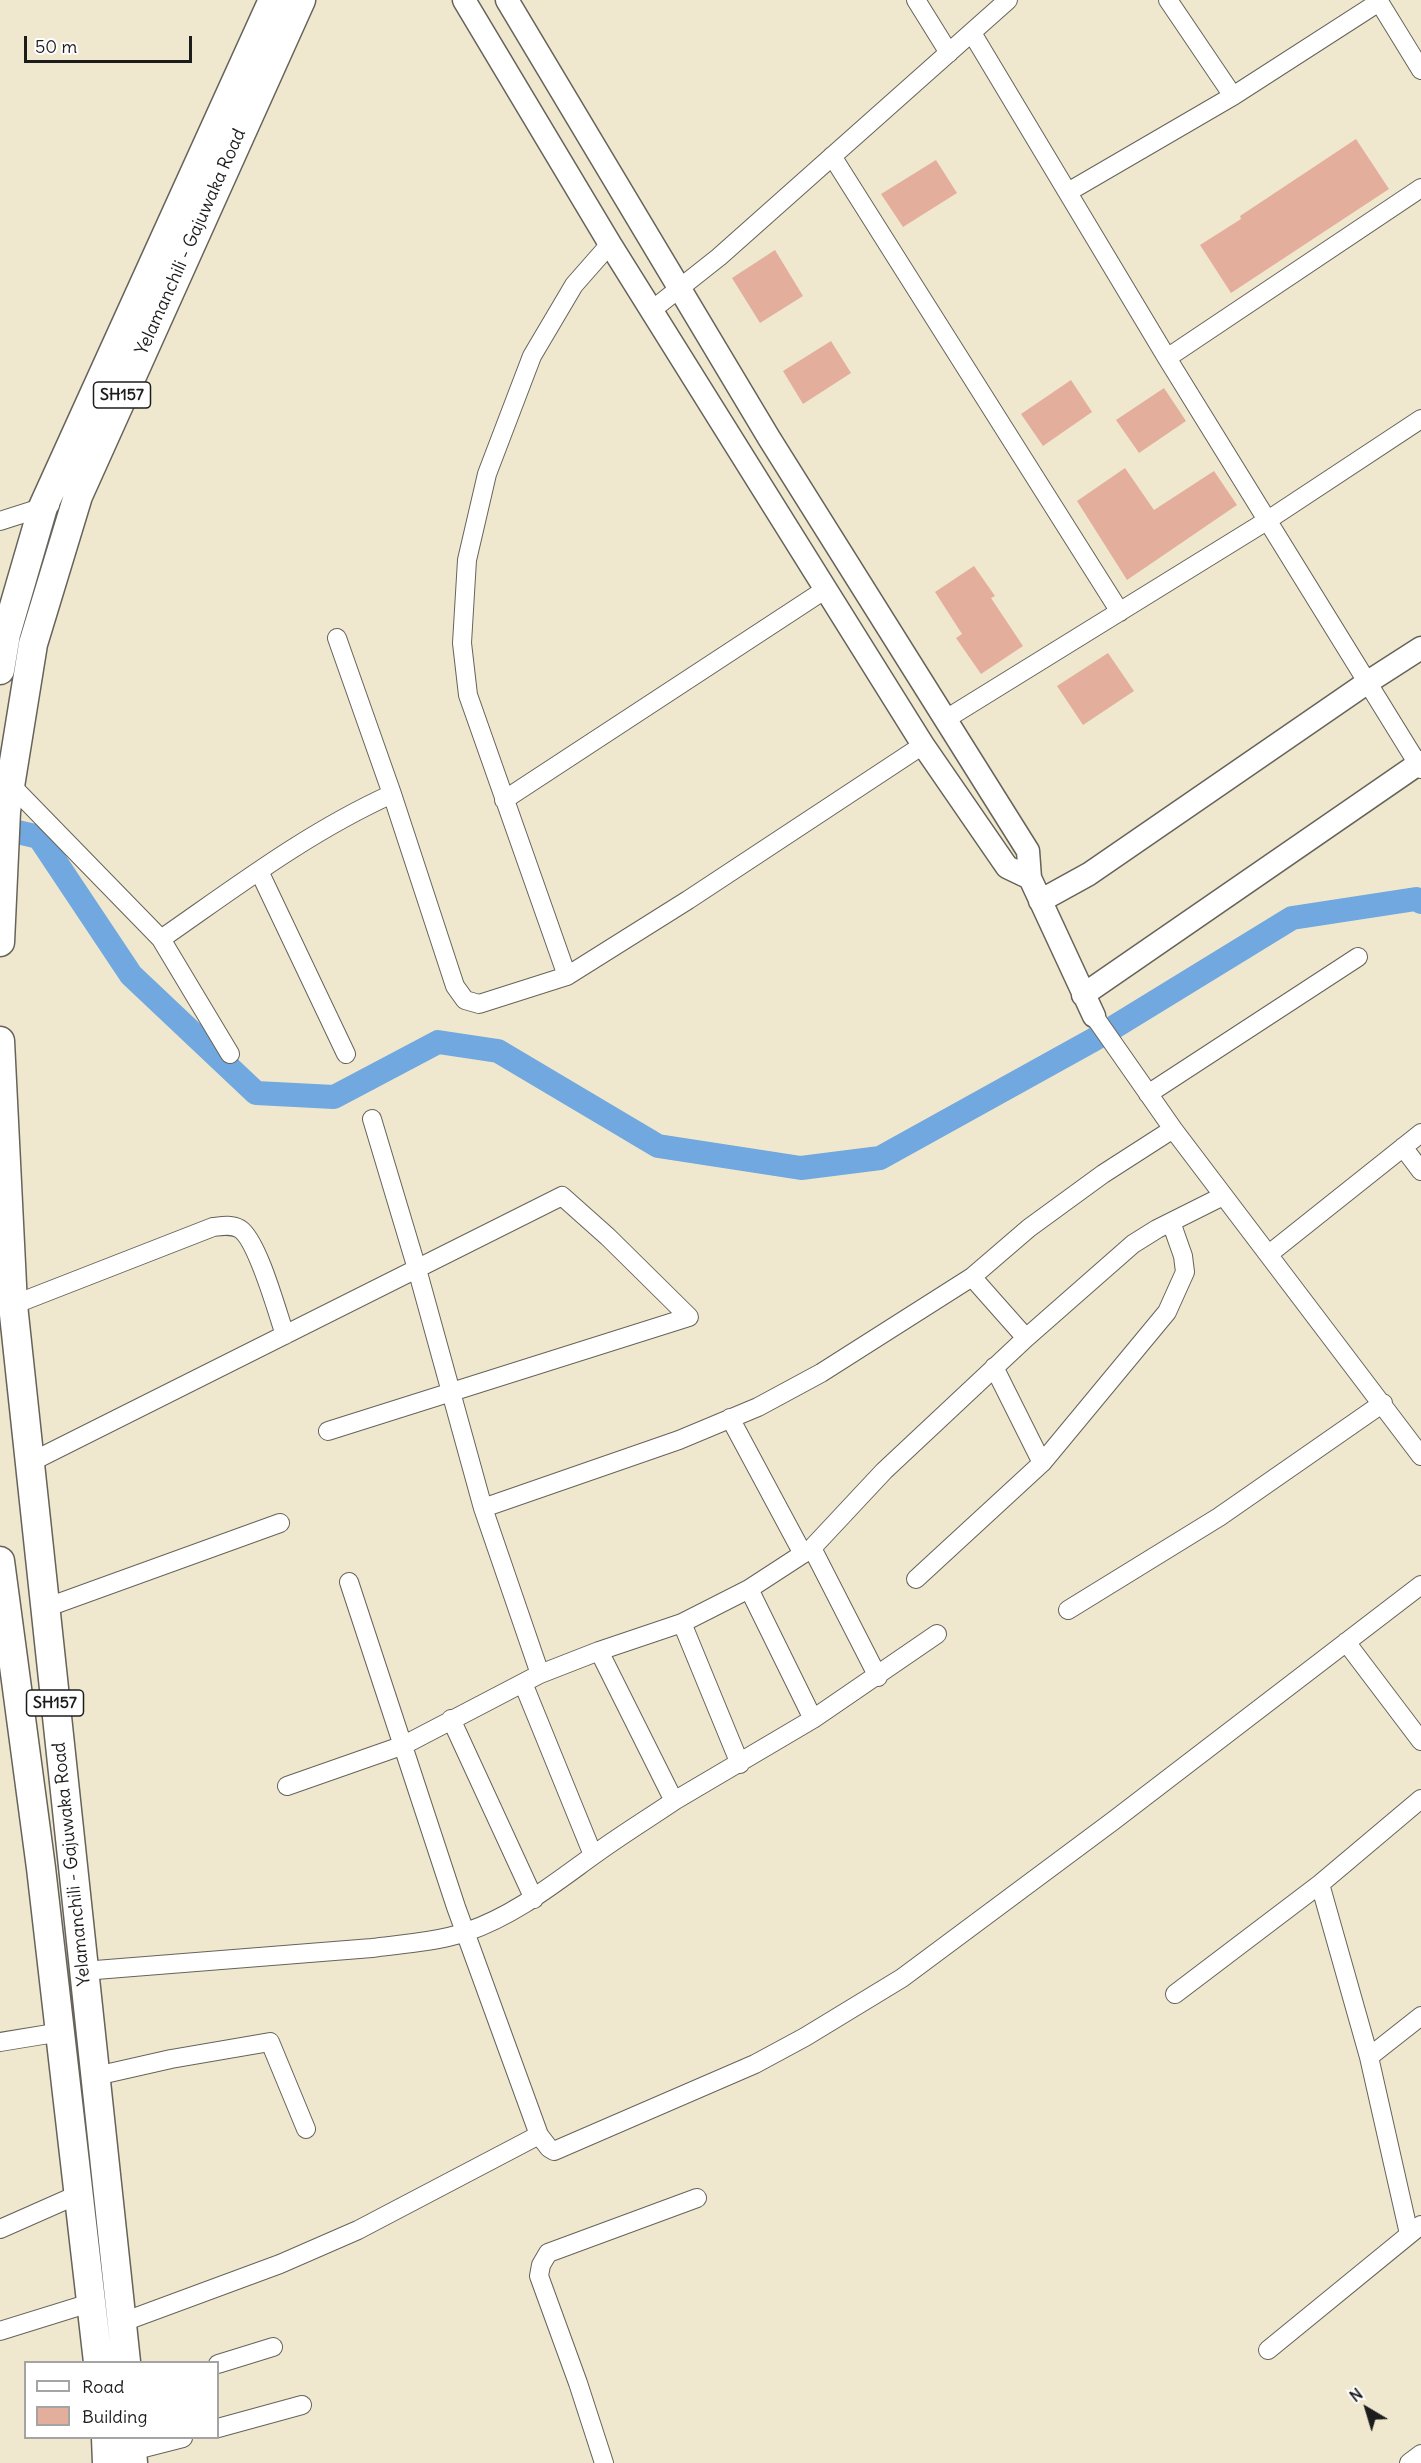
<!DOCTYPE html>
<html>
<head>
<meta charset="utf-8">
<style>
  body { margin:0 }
  #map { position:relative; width:1421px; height:2463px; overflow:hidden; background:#efe8ce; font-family:Delius,sans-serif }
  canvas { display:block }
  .legend { position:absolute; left:24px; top:2361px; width:195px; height:78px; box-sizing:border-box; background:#fff; border:2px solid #a4a4a4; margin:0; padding:8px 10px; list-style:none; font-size:18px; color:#1c1c1c }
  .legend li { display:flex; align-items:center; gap:12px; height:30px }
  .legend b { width:30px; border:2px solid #a4a4a4 }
  .north { position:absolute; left:1337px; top:2379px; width:60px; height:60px; -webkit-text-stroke:4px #fff; paint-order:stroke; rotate:322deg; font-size:16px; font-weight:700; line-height:24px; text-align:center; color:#1c1c1c }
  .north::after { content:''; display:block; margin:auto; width:21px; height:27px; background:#1c1c1c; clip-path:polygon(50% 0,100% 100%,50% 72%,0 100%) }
  .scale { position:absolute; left:24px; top:36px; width:168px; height:27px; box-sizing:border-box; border:3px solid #1c1c1c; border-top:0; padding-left:8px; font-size:18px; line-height:21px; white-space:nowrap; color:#1c1c1c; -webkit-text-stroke:4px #fff; paint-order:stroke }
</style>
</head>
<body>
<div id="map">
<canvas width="1421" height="2463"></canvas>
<ul class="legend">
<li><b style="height:8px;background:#fff"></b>Road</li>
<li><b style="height:16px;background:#e4ae9d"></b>Building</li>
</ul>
<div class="north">N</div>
<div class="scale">50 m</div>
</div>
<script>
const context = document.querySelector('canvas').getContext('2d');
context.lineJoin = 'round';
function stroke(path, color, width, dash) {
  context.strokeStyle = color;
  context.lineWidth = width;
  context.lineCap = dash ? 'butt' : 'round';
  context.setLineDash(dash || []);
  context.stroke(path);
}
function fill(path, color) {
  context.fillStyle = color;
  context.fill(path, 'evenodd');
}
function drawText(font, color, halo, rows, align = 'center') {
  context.font = font + ' Delius,sans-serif';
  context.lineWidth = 5;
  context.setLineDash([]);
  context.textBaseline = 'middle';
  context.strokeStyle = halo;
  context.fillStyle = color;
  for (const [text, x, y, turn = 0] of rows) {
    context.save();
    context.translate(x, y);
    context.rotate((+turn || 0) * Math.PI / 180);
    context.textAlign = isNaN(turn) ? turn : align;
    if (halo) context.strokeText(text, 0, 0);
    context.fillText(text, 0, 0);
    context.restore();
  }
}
const canal = new Path2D(`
  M0 828 39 837 131 975 256 1093 334 1097 438 1042 498 1051 658 1146 801 1168 880 1158 1093 1040 1292 918 1416 899 1421 902`);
const building = new Path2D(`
  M1356 139 1389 189 1231 293 1200 245 1241 219 1240 216Z
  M936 160 957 193 903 227 881 194Z
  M775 250 803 296 760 323 732 278Z
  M831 341 851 373 803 404 783 371Z
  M1071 380 1092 412 1043 446 1021 414Z
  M1164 388 1186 421 1139 453 1116 420Z
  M1125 468 1154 510 1214 471 1237 505 1127 580 1077 501Z
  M974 566 995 596 991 598 1023 646 981 674 956 638 962 634 935 592Z
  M1108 653 1134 691 1083 725 1057 686Z`);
const minor = new Path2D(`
  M916 0 949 53
  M1168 0 1233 96
  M1378 0 1421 70
  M972 33 1167 358 1421 769
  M832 156 1120 612
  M1068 192 1233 96 1379 2
  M610 244 574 285 532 356 487 474 467 560 462 643 468 695 567 976 688 900 923 745
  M652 310 719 257 1008 0
  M1167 358 1421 188
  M0 521 50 505
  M337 638 392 794
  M946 719 1268 520 1421 419
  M10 784 161 939C236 887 308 832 392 794L455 986 465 1000 479 1004 567 976
  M504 800 826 589
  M259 871 346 1054
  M161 939 230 1054
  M1094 1016 1173 1129 1421 1456
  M1148 1094 1358 957
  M372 1119 417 1269 483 1508 540 1674
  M1403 1147 1421 1171
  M1269 1254 1421 1133
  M13 1305 213 1227C222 1226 231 1224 240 1229 258 1241 277 1312 285 1335
  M1026 1338 1133 1244 1157 1229 1223 1196
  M994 1367 1042 1463
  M730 1418 803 1554
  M29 1463 562 1196 608 1237 689 1317 328 1431
  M483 1508 679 1440 758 1407 821 1373 972 1277 1029 1228 1103 1174 1173 1129
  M812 1548 878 1677
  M916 1579 1042 1463 1167 1312 1185 1272 1183 1256 1171 1222
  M349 1582 456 1907 539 2135 549 2148 554 2151 755 2064 805 2037 902 1978 1113 1821 1421 1585
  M749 1589 813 1719
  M45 1608 280 1523
  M1068 1610 1219 1517 1383 1403
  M682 1623 740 1764
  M1346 1642 1421 1741
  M523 1683 593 1855
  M451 1719 534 1899
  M287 1786 404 1745 540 1674 599 1651
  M674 1801 813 1719 937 1634
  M1320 1884 1369 2057 1409 2234
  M83 1971 372 1948C403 1944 436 1942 466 1932 513 1916 551 1886 591 1857 618 1837 646 1820 674 1801L599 1651 682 1623 749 1589 812 1548 884 1471 1026 1338 972 1277
  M1175 1994 1320 1884 1421 1799
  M0 2042 61 2032
  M1369 2057 1421 2016
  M96 2076 171 2059 270 2042 306 2129
  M0 2229 77 2195
  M123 2322 280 2264 358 2230 539 2135
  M0 2331 90 2303
  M1268 2350 1421 2225
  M218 2364 273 2347
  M218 2428 302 2405
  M132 2451 183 2438
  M604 2463 578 2383 539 2276 541 2265 548 2253 697 2198
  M1409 2463 1421 2454`);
const tertiary = new Path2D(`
  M464 0 610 244 923 745 1007 867 1030 878
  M507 0 769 438 1028 851 1030 878 1094 1016
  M1040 901 1089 874 1368 682 1421 648
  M1083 995 1421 762`);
const primary = new Path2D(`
  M0 670 6 634 43 507 273 0
  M0 942 6 811 33 644 78 496 301 0
  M0 1041 13 1305 126 2362
  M0 1561 41 1868 98 2362
  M106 2438 107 2463
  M131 2438 133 2463`);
const shields = [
  [122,395,57],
  [55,1703,57]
];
const shieldNames = [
  ["SH157",122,395],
  ["SH157",55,1703]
];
const streetNames = [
  ["Yelamanchili - Gajuwaka Road",191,242,-66],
  ["Yelamanchili - Gajuwaka Road",72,1864,-96]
];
stroke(canal, '#70a8df', 24);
fill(building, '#e4ae9d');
stroke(minor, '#66635a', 20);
stroke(tertiary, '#66635a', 25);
stroke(primary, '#66635a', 31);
stroke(minor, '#fff', 18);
stroke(tertiary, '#fff', 22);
stroke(primary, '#fff', 28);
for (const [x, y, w] of shields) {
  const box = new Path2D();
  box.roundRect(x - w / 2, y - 13, w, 26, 4.5);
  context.fillStyle = '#fff';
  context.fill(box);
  stroke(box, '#1c1c1c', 1.5);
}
drawText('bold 16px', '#1c1c1c', null, shieldNames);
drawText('18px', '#1c1c1c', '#fff', streetNames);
</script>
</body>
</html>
